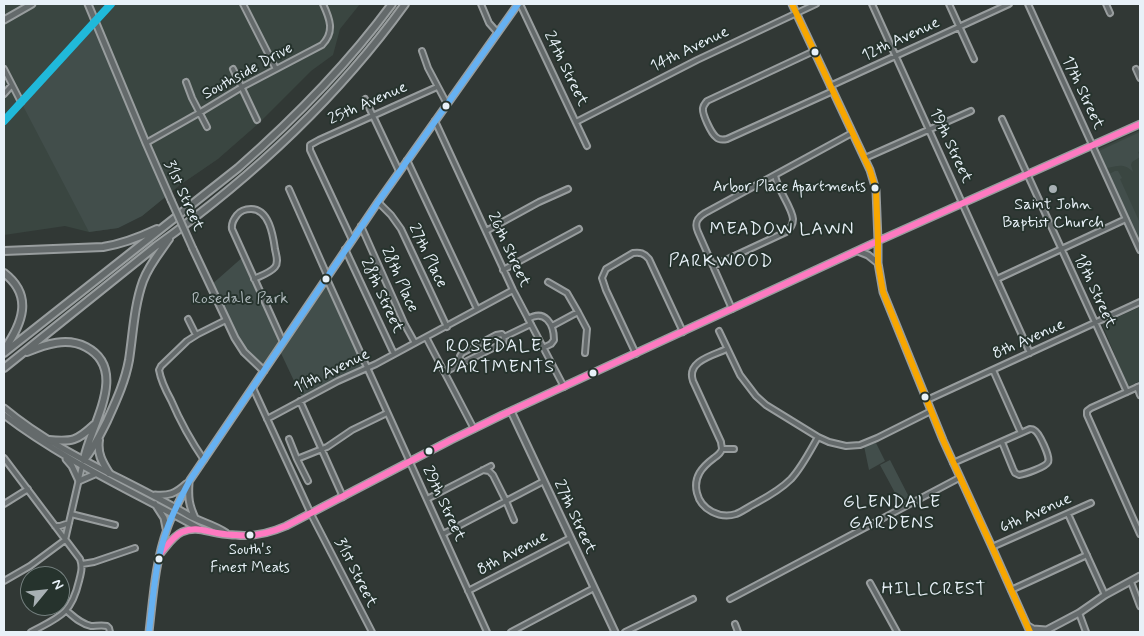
<!DOCTYPE html>
<html>
<head>
<meta charset="utf-8">
<style>
  body { margin:0 }
  #map { position:relative; width:1144px; height:636px; overflow:hidden; background:#313835; font-family:Mynerve,sans-serif }
  canvas { display:block }
  .frame { position:absolute; inset:0; border:5px solid #e8f1f8; pointer-events:none }
  .north { position:absolute; left:20px; top:566px; width:50px; height:50px; box-sizing:border-box; background:#26332d; border:1px solid #747f7e; border-radius:50%; rotate:62deg; font-size:14px; font-weight:700; line-height:20px; text-align:center; color:#e8f1f8 }
  .north::after { content:''; display:block; margin:auto; width:18px; height:22px; background:#a8b0b4; clip-path:polygon(50% 0,100% 100%,50% 72%,0 100%) }
</style>
</head>
<body>
<div id="map">
<canvas width="1144" height="636"></canvas>
<div class="frame"></div>
<div class="north">N</div>
</div>
<script>
const context = document.querySelector('canvas').getContext('2d');
context.lineJoin = 'round';
function fill(path, color) {
  context.fillStyle = color;
  context.fill(path, 'evenodd');
}
function stroke(path, color, width, dash) {
  context.strokeStyle = color;
  context.lineWidth = width;
  context.lineCap = dash ? 'butt' : 'round';
  context.setLineDash(dash || []);
  context.stroke(path);
}
function drawText(font, color, halo, rows, align = 'center') {
  context.font = font + ' Mynerve,sans-serif';
  context.lineWidth = 4;
  context.setLineDash([]);
  context.textBaseline = 'middle';
  context.strokeStyle = halo;
  context.fillStyle = color;
  for (const [text, x, y, turn = 0] of rows) {
    context.save();
    context.translate(x, y);
    context.rotate((+turn || 0) * Math.PI / 180);
    context.textAlign = isNaN(turn) ? turn : align;
    if (halo) context.strokeText(text, 0, 0);
    context.fillText(text, 0, 0);
    context.restore();
  }
}
const built = new Path2D(`
  M4 4H360L340 29 333 55 311 71 258 124 218 159 180 185 142 216 118 228 89 232 65 226 4 235Z
  M1140 130V242L1098 149Z
  M1140 307V381L1128 387 1102 324Z`);
const green = new Path2D(`
  M96 21 169 194 142 216 118 228 89 232 21 102Z
  M1140 132V151L1138 152 1140 157 1132 162 1131 165 1133 172C1124 163 1118 166 1107 168L1099 151Z
  M1115 171H1118L1122 178 1120 179 1140 223V242L1109 174Z
  M244 256 283 341 326 277 367 368 303 400 279 349 264 371 244 352 210 286Z
  M876 443 885 461 869 470 864 446Z
  M890 460 909 497 900 502 880 465Z`);
const street = new Path2D(`
  M243 4 276 69
  M481 4 489 23 497 32
  M520 4 587 146
  M872 4 1030 353
  M949 4 974 59
  M1028 4 1140 250
  M1106 4 1110 13
  M422 51 428 68 447 104
  M814 51 707 101C705 104 704 104 703 108 702 114 711 133 716 137 719 140 723 140 727 139L833 91
  M4 69 21 102
  M233 69 257 120
  M1136 69 1140 78
  M186 82 192 98 207 127
  M830 86 1009 4
  M4 94 12 85
  M365 99 399 171
  M1002 119 1127 392
  M435 121 513 290 564 387
  M576 122 697 60 816 4
  M146 143 199 113 242 87 322 45C335 32 330 19 323 4
  M865 158 971 111
  M407 160 477 309
  M289 189 327 275
  M378 202 391 215 401 229 447 327
  M361 226 405 325 415 343
  M486 231 539 202 568 189
  M352 240 310 150V145L319 140 437 87
  M345 249 394 354
  M713 266 786 232C790 229 793 225 793 219 792 207 777 189 775 175
  M503 270 579 229
  M326 277 487 632
  M254 279C260 276 270 273 275 267 279 262 276 255 275 249 273 235 269 209 251 209 245 209 241 210 237 215 234 219 231 223 232 229L283 342
  M997 279 1126 219
  M548 282 567 293 578 312 587 329 585 353
  M732 309 698 232C694 223 697 218 705 213L852 133
  M188 319 196 335
  M528 319C545 309 554 324 554 340L551 344 543 348
  M552 326 578 312
  M719 331 740 375 756 396 766 405 818 437 829 442 846 446 860 445 877 438 931 411
  M426 337 474 429
  M727 349C714 355 686 361 693 381L721 442C721 444 722 447 722 449 721 453 717 456 714 458 702 467 693 477 697 493 701 510 720 519 736 514 743 511 750 506 756 503 769 496 781 489 791 479 802 467 810 451 818 437
  M636 354 606 290 602 278 606 269 633 253C640 252 644 253 649 259L683 332
  M459 365 460 356 462 353 496 335 502 334 504 337
  M993 370 1021 433
  M445 372 503 343 504 337 531 324
  M1140 386 1091 408 1087 411V415L1140 534
  M1137 387 1140 395
  M253 388 311 514 372 632
  M927 400 1140 302
  M300 401 343 497
  M267 419 338 381 376 364 513 290
  M289 439 297 459 327 447 352 430 387 413
  M722 449H734
  M4 458 80 559C83 567 81 573 79 581 71 615 59 617 31 632
  M297 459 308 481
  M204 460C191 441 180 421 171 400 166 391 161 381 159 370L161 366 187 341 198 334 226 320
  M953 463 1030 429C1031 429 1033 429 1034 430 1039 432 1051 458 1048 462 1046 467 1025 474 1019 475L1015 473 1013 469 1002 442
  M483 470 489 471 493 475 506 501 514 520
  M427 499 491 466
  M4 504 28 489
  M71 514 115 525
  M1068 514 1105 595
  M55 526H60L69 523
  M443 534 544 481
  M992 547 1091 503
  M82 564 94 562 135 548
  M4 581 30 566 65 540 82 466
  M1131 582 1140 606
  M870 583 897 632
  M1011 590 1087 555
  M468 591 570 538
  M730 599 959 478
  M67 611C74 617 81 624 91 626 96 626 102 625 107 626L109 628 110 632
  M1079 613 1086 632
  M735 624 738 632
  M511 632 594 588
  M625 632 693 599`);
const secondary = new Path2D(`
  M88 4 146 143 171 200
  M792 4 870 170 876 190 878 241V263L883 292 943 440 992 547 1030 632
  M4 20 32 4
  M193 249 235 338 244 352 264 371
  M858 251 868 255 878 263
  M4 408C59 454 127 479 188 515 200 522 215 525 226 533
  M511 411 615 632
  M4 415C64 461 134 492 200 529
  M66 459 72 466 79 481 95 474
  M189 483C188 498 189 505 195 518
  M155 495C169 496 175 494 186 484
  M155 504 164 518 166 528
  M160 554C167 546 173 536 182 532 195 526 205 531 217 533 223 534 230 535 236 535 253 537 270 533 286 526L451 440 502 415 878 241 1140 124
  M1028 626 1033 629 1046 630
  M149 632C153 598 155 562 167 529 173 512 181 497 190 480L378 202 518 4
  M1043 632 1079 613 1105 595 1140 576`);
const highway = new Path2D(`
  M4 251 103 247C122 244 140 237 157 229
  M4 273C34 296 22 324 4 350
  M27 352C46 344 67 337 86 347 130 370 90 426 84 459
  M4 353 238 168C295 118 347 65 392 4
  M4 368 156 246C250 179 337 98 405 4
  M49 440C72 442 77 441 94 425
  M99 440C97 453 102 462 109 473
  M84 460C94 448 100 435 107 421 116 401 125 382 129 360 133 334 134 306 143 281 149 265 160 252 169 239`);
const secondaryBridge = new Path2D(`
  M171 200 193 249`);
const bus1 = new Path2D(`
  M160 554C167 546 173 536 182 532 195 526 205 531 217 533 223 534 230 535 236 535 253 537 270 533 286 526L451 440 502 415 878 241 1140 124`);
const bus2 = new Path2D(`
  M792 4 870 170 876 190 878 241V263L883 292 943 440 992 547 1030 632`);
const bus3 = new Path2D(`
  M149 632C153 598 155 562 167 529 173 512 181 497 190 480L378 202 518 4`);
const rail1 = new Path2D(`
  M4 121 111 4`);
const markers = [
  [815,52,4.5,"#e8f1f8"],
  [446,106,4.5,"#e8f1f8"],
  [875,188,4.5,"#e8f1f8"],
  [1053,189,5,"#a8b0b4"],
  [326,279,4.5,"#e8f1f8"],
  [593,373,4.5,"#e8f1f8"],
  [925,397,4.5,"#e8f1f8"],
  [429,451,4.5,"#e8f1f8"],
  [250,535,4.5,"#e8f1f8"],
  [159,559,4.5,"#e8f1f8"]
];
const busNames = [
  ["Arbor Place Apartments",866,188],
  ["South's",250,551,"center"],
  ["Finest Meats",250,569,"center"]
];
const streetNames = [
  ["12th Avenue",901,40,-25],
  ["14th Avenue",690,50,-26],
  ["24th Street",565,69,64],
  ["Southside Drive",248,72,-29],
  ["17th Street",1082,93,65],
  ["25th Avenue",368,104,-24],
  ["19th Street",950,146,65],
  ["31st Street",183,196,66],
  ["26th Street",508,250,65],
  ["27th Place",427,256,64],
  ["28th Place",399,280,66],
  ["18th Street",1094,291,65],
  ["28th Street",381,296,65],
  ["8th Avenue",1029,340,-24],
  ["11th Avenue",332,372,-26],
  ["29th Street",443,504,65],
  ["6th Avenue",1036,514,-24],
  ["27th Street",574,517,65],
  ["8th Avenue",513,554,-28],
  ["31st Street",355,573,63]
];
const poiNames = [
  ["Saint John",1053,206],
  ["Baptist Church",1053,224]
];
const parkNames = [
  ["Rosedale Park",240,300]
];
const neighbourhoodNames = [
  ["MEADOW LAWN",782,230],
  ["PARKWOOD",721,262],
  ["ROSEDALE",494,347],
  ["APARTMENTS",494,368],
  ["GLENDALE",892,503],
  ["GARDENS",892,524],
  ["HILLCREST",934,590]
];
fill(built, '#3a4641');
fill(green, '#424e4b');
stroke(street, '#989d9e', 8);
stroke(secondary, '#989d9e', 9);
stroke(highway, '#989d9e', 10);
stroke(street, '#646a6b', 4);
stroke(secondary, '#646a6b', 5);
stroke(highway, '#646a6b', 6);
stroke(secondaryBridge, '#989d9e', 9, []);
stroke(secondaryBridge, '#646a6b', 5);
stroke(bus1, '#fe7ac1', 6);
stroke(bus2, '#f7a600', 6);
stroke(bus3, '#66b1f2', 6);
stroke(rail1, '#20b9da', 8);
for (const [x, y, r, color] of markers) {
  const dot = new Path2D();
  dot.arc(x, y, r, 0, 2 * Math.PI);
  context.fillStyle = color;
  context.fill(dot);
  stroke(dot, '#26332d', 2);
}
drawText('15px', '#e8f1f8', '#26332d', busNames, 'right');
drawText('16px', '#e8f1f8', '#26332d', streetNames);
drawText('16px', '#e8f1f8', '#26332d', poiNames);
drawText('16px', '#afb9bc', '#26332d', parkNames);
context.letterSpacing = '1px';
drawText('18px', '#e8f1f8', '#26332d', neighbourhoodNames);
context.letterSpacing = '0px';
</script>
</body>
</html>
